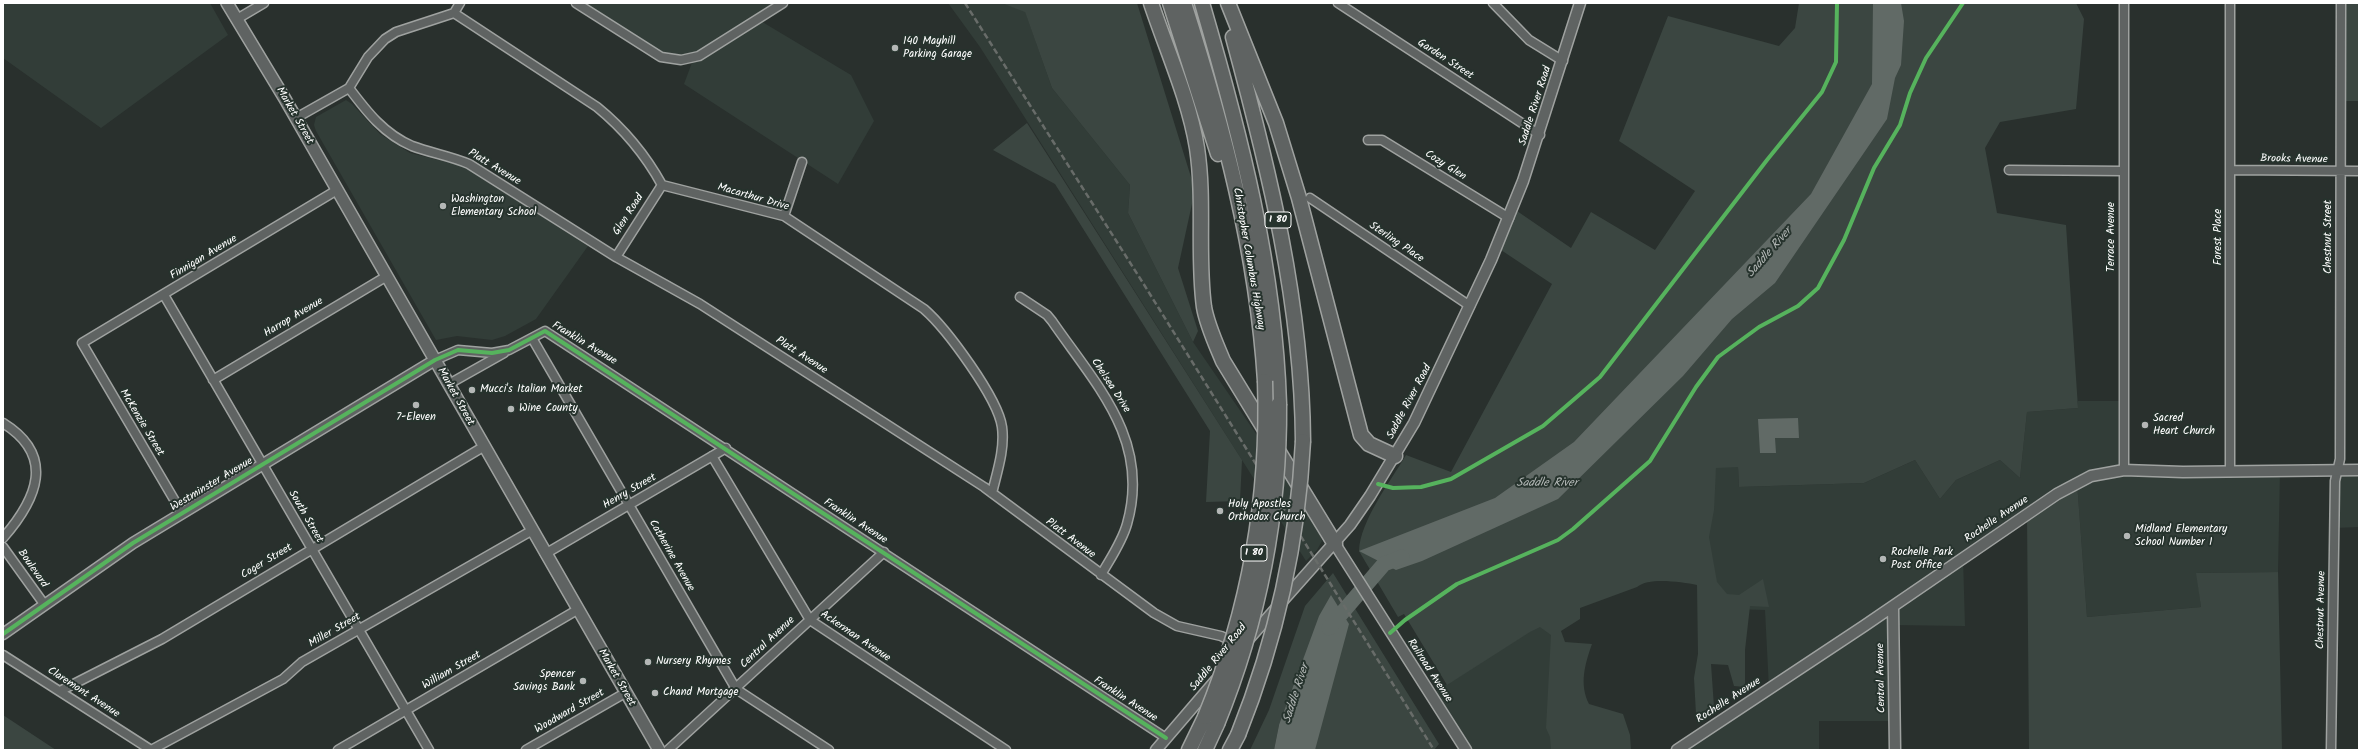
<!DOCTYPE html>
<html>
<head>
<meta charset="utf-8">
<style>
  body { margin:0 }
  #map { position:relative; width:2362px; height:753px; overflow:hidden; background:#29302d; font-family:Kalam,sans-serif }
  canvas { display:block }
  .frame { position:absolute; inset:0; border:4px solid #fff; pointer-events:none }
</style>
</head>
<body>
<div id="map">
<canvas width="2362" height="753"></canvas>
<div class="frame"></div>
</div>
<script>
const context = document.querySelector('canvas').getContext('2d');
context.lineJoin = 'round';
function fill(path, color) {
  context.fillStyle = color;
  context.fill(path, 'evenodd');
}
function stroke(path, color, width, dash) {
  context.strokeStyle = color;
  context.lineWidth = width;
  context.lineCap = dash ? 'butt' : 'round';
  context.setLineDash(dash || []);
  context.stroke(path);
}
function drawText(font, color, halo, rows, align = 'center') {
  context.font = font + ' Kalam,sans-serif';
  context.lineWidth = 4;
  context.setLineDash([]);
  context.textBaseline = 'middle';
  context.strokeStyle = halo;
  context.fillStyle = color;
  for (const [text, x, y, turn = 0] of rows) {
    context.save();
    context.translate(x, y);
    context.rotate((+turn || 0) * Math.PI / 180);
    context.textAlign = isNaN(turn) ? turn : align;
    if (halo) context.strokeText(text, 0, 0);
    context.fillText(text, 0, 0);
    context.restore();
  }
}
const built = new Path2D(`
  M3 3H210L228 35 101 128 3 58Z
  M574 3H786L759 20 851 75 874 121 838 184 684 84 693 60 663 59Z
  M948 3H1001L1025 11 1052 88 1130 185 1128 213 1193 342 1316 521 1322 541 1317 550 1306 561 980 47Z
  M346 100 352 104 380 134 410 153 463 166 588 246 536 319 505 336 492 340 457 336 436 340 316 131 314 125 316 117Z
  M2078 401H2124V470L2280 471 2278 572 2197 573 2201 607 2087 617 2077 483 1963 557 1965 626 1893 625 1895 721H1819V750H1681L1769 689 1765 610 1698 608 1702 543 1716 467H1738L1739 487 1864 483 1915 460 1940 499 1956 480 2000 460 2020 478 2027 412 2078 408Z
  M2337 470H2359V527L2335 528Z
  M1548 620 1605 750H1466L1430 695Z`);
const green = new Path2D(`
  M1001 3H1137L1195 190 1178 268 1198 331 1193 342 1128 213 1130 185 1052 88 1025 12Z
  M1799 3H2076L2084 19 2076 109 2000 122 1985 148 1997 213 2066 225 2078 408 2027 412 2020 478 2000 460 1956 480 1940 499 1915 460 1864 483 1739 487 1738 467 1716 468 1714 510 1709 537 1717 582 1727 594 1739 595 1763 579 1769 607 1750 606 1745 650V687L1734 686 1728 665 1711 664 1714 707 1696 714 1694 678 1698 654 1697 585C1681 582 1649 577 1637 587L1580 608V619L1561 631 1565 642 1592 644C1585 664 1579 684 1589 704L1623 714 1630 735 1631 750H1551L1550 737 1546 728 1551 635 1540 627 1530 632 1447 685 1404 614 1398 617 1359 551C1360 521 1390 482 1406 455L1451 472 1552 284 1501 250 1517 211 1571 248 1591 212 1655 250 1695 191 1619 141 1668 16 1779 46 1795 28Z
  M2341 3H2359V101H2340Z
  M1027 123 1242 460 1240 501 1206 502 1210 431 1055 184 993 150Z
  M2077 482 2087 617 2201 607 2196 573 2278 572 2282 750H2029L2027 514Z
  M1333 573 1439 744 1434 750H1310L1279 725 1274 750H1250L1269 710 1305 606Z
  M3 715 56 750H3Z`);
const water = new Path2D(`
  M1873 3H1901L1904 21 1901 65 1895 78 1887 119 1775 283 1732 319 1683 376 1558 499 1422 561 1396 570 1359 551 1495 498 1574 442 1811 194 1872 84Z
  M1798 418 1799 438H1775L1776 453H1760L1758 419Z
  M1331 595 1349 624 1315 750H1274L1279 725 1319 616Z`);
const river = new Path2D(`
  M1329 628 1384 564 1402 557`);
const minor = new Path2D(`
  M576 3 661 57 681 60 699 56 783 3
  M1338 3 1540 135
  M1493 3 1529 40 1563 61
  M2124 3V470
  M2230 3V472
  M454 13 597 107C624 129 645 154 662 185L784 216 924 309C946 328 998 398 1002 427 1005 449 997 472 992 493
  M237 19 264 3
  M349 88C367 112 384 134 412 146 431 153 450 156 469 164L616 257 700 304 984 487 1154 613 1177 626 1221 636 1234 642
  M296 118 349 88 368 57 385 39 396 32 454 13 460 3
  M1368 140H1382L1509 218
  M2009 170 2123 171
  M2230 170 2359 171
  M1310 198 1470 306
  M784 216 802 162
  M616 257 662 185
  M164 295 429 750
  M1020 297 1047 315 1052 321C1096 385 1151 440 1127 524 1122 542 1110 559 1101 575
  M532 338 736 689 829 750
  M435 360 458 350 492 353 509 350 545 331 1166 738
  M213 380 387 276
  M449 384 504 353
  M3 423C56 456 37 499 3 538
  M712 456 810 620 1006 750
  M182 513 82 343 337 190
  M3 547 44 604
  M545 554 726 448
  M3 655 151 750 283 679 302 662 531 531
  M60 691 162 639 483 447
  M338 750 577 610
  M526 750 625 693
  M668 750 884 552
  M2331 750 2335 481 2340 459 2341 3`);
const tertiary = new Path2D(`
  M1335 544 1466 750
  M1893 606 1895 750
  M3 634 133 543 435 360
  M1247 641 1350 525 1370 496 1414 423 1491 260 1523 181 1580 3
  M1156 750 1216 680
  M1677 750 1864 626 2057 494 2091 476 2124 470 2183 472 2359 470`);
const secondary = new Path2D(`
  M227 3 285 99 659 750`);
const motorway = new Path2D(`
  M1151 3C1167 51 1189 99 1197 148 1205 201 1197 255 1204 307 1207 325 1216 344 1223 361L1335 544
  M1170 3 1218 154
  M1184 3C1223 126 1257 252 1265 381
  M1202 3C1240 133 1275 268 1279 404
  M1228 3 1276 123 1299 198 1361 435 1369 444 1395 456
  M1233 37C1269 170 1302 303 1303 441
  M1189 750 1205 717
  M1205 750 1217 724
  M1230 750 1238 735`);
const rail = new Path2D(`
  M965 3 1143 283 1434 750`);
const motorwayBridge = new Path2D(`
  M1205 717C1249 610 1269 497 1265 381
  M1217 724C1259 621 1280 514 1279 404
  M1238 735C1276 640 1298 543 1303 441`);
const cycleway = new Path2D(`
  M1378 484 1393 488 1421 487 1451 479 1543 426 1600 377 1767 160 1822 92 1836 62 1837 3
  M1390 633 1405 620 1457 584 1558 540 1573 529 1650 461 1696 387 1718 357 1759 327 1798 306 1818 288 1844 240 1874 168 1900 125 1910 93 1926 58 1963 3
  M3 634 133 543 435 360 458 350 492 353 509 350 545 331 1166 738`);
const markers = [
  [895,48,4,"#b4b7b6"],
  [443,206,4,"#b4b7b6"],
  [472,390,4,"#b4b7b6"],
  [416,405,4,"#b4b7b6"],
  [511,409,4,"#b4b7b6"],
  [2145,425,4,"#b4b7b6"],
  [1220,511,4,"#b4b7b6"],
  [2127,536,4,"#b4b7b6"],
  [1883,559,4,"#b4b7b6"],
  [648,662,4,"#b4b7b6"],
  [583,681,4,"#b4b7b6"],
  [655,693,4,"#b4b7b6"]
];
const shields = [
  [1278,220,26],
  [1254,553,26]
];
const shieldNames = [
  ["I 80",1278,220],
  ["I 80",1254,553]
];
const poiNames = [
  ["140 Mayhill",903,42],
  ["Parking Garage",903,55],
  ["Washington",451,200],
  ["Elementary School",451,213],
  ["Mucci's Italian Market",480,390],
  ["Wine County",519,409],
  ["7-Eleven",416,418,"center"],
  ["Sacred",2153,419],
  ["Heart Church",2153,432],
  ["Holy Apostles",1228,505],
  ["Orthodox Church",1228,518],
  ["Midland Elementary",2135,530],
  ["School Number 1",2135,543],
  ["Rochelle Park",1891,553],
  ["Post Office",1891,566],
  ["Nursery Rhymes",656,662],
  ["Spencer",575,675,"right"],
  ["Savings Bank",575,688,"right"],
  ["Chand Mortgage",663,693]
];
const streetNames = [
  ["Garden Street",1445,60,33],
  ["Saddle River Road",1536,106,-72],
  ["Market Street",294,116,60],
  ["Brooks Avenue",2294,160,1],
  ["Cozy Glen",1445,166,32],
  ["Platt Avenue",494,168,31],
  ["Macarthur Drive",753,198,16],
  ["Glen Road",629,215,-57],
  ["Terrace Avenue",2112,237,-90],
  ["Forest Place",2219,237,-90],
  ["Chestnut Street",2329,237,-90],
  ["Sterling Place",1396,243,34],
  ["Finnigan Avenue",204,258,-31],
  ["Christopher Columbus Highway",1248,259,80],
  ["Harrop Avenue",294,318,-31],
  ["Franklin Avenue",584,344,31],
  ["Platt Avenue",801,356,33],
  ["Chelsea Drive",1110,386,57],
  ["Market Street",455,397,61],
  ["Saddle River Road",1410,402,-62],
  ["McKenzie Street",141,423,59],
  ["Westminster Avenue",212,485,-31],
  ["Henry Street",630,492,-30],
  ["South Street",305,517,60],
  ["Rochelle Avenue",1997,520,-34],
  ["Franklin Avenue",855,522,33],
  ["Platt Avenue",1070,539,37],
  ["Catherine Avenue",671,556,60],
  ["Coger Street",267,562,-31],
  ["Boulevard",32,569,55],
  ["Chestnut Avenue",2322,610,-89],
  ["Miller Street",335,631,-30],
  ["Ackerman Avenue",855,637,34],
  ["Central Avenue",768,643,-43],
  ["Saddle River Road",1219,658,-51],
  ["William Street",452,671,-30],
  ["Railroad Avenue",1429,671,57],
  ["Market Street",616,678,60],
  ["Central Avenue",1882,678,-91],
  ["Claremont Avenue",83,693,33],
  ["Franklin Avenue",1125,700,33],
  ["Rochelle Avenue",1729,701,-33],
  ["Woodward Street",570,712,-30]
];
const waterNames = [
  ["Saddle River",1770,253,-49],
  ["Saddle River",1547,484],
  ["Saddle River",1297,694,-72]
];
fill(built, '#323d38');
fill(green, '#3b4641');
fill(water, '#616a66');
stroke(river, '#616a66', 15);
stroke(minor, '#9fa2a0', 11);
stroke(tertiary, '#9fa2a0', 13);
stroke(secondary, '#9fa2a0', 14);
stroke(motorway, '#9fa2a0', 17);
stroke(minor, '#5f6362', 8);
stroke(tertiary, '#5f6362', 10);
stroke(secondary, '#5f6362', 11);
stroke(motorway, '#5f6362', 14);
stroke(rail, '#686c69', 2.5, [6, 3]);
stroke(motorwayBridge, '#9fa2a0', 17, []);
stroke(motorwayBridge, '#5f6362', 14);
stroke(cycleway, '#56b35d', 4);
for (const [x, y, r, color] of markers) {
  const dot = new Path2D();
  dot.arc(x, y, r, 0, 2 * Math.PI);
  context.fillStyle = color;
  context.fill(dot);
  stroke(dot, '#26332d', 1.5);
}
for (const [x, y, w] of shields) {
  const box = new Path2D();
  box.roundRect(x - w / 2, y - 8, w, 16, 3);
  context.fillStyle = '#26332d';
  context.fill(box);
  stroke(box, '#fff', 1);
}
drawText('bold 10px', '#fff', null, shieldNames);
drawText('11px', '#fff', '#26332d', poiNames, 'left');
drawText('11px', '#fff', '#26332d', streetNames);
drawText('italic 12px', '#b3b8b6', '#26332d', waterNames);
</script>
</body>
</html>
